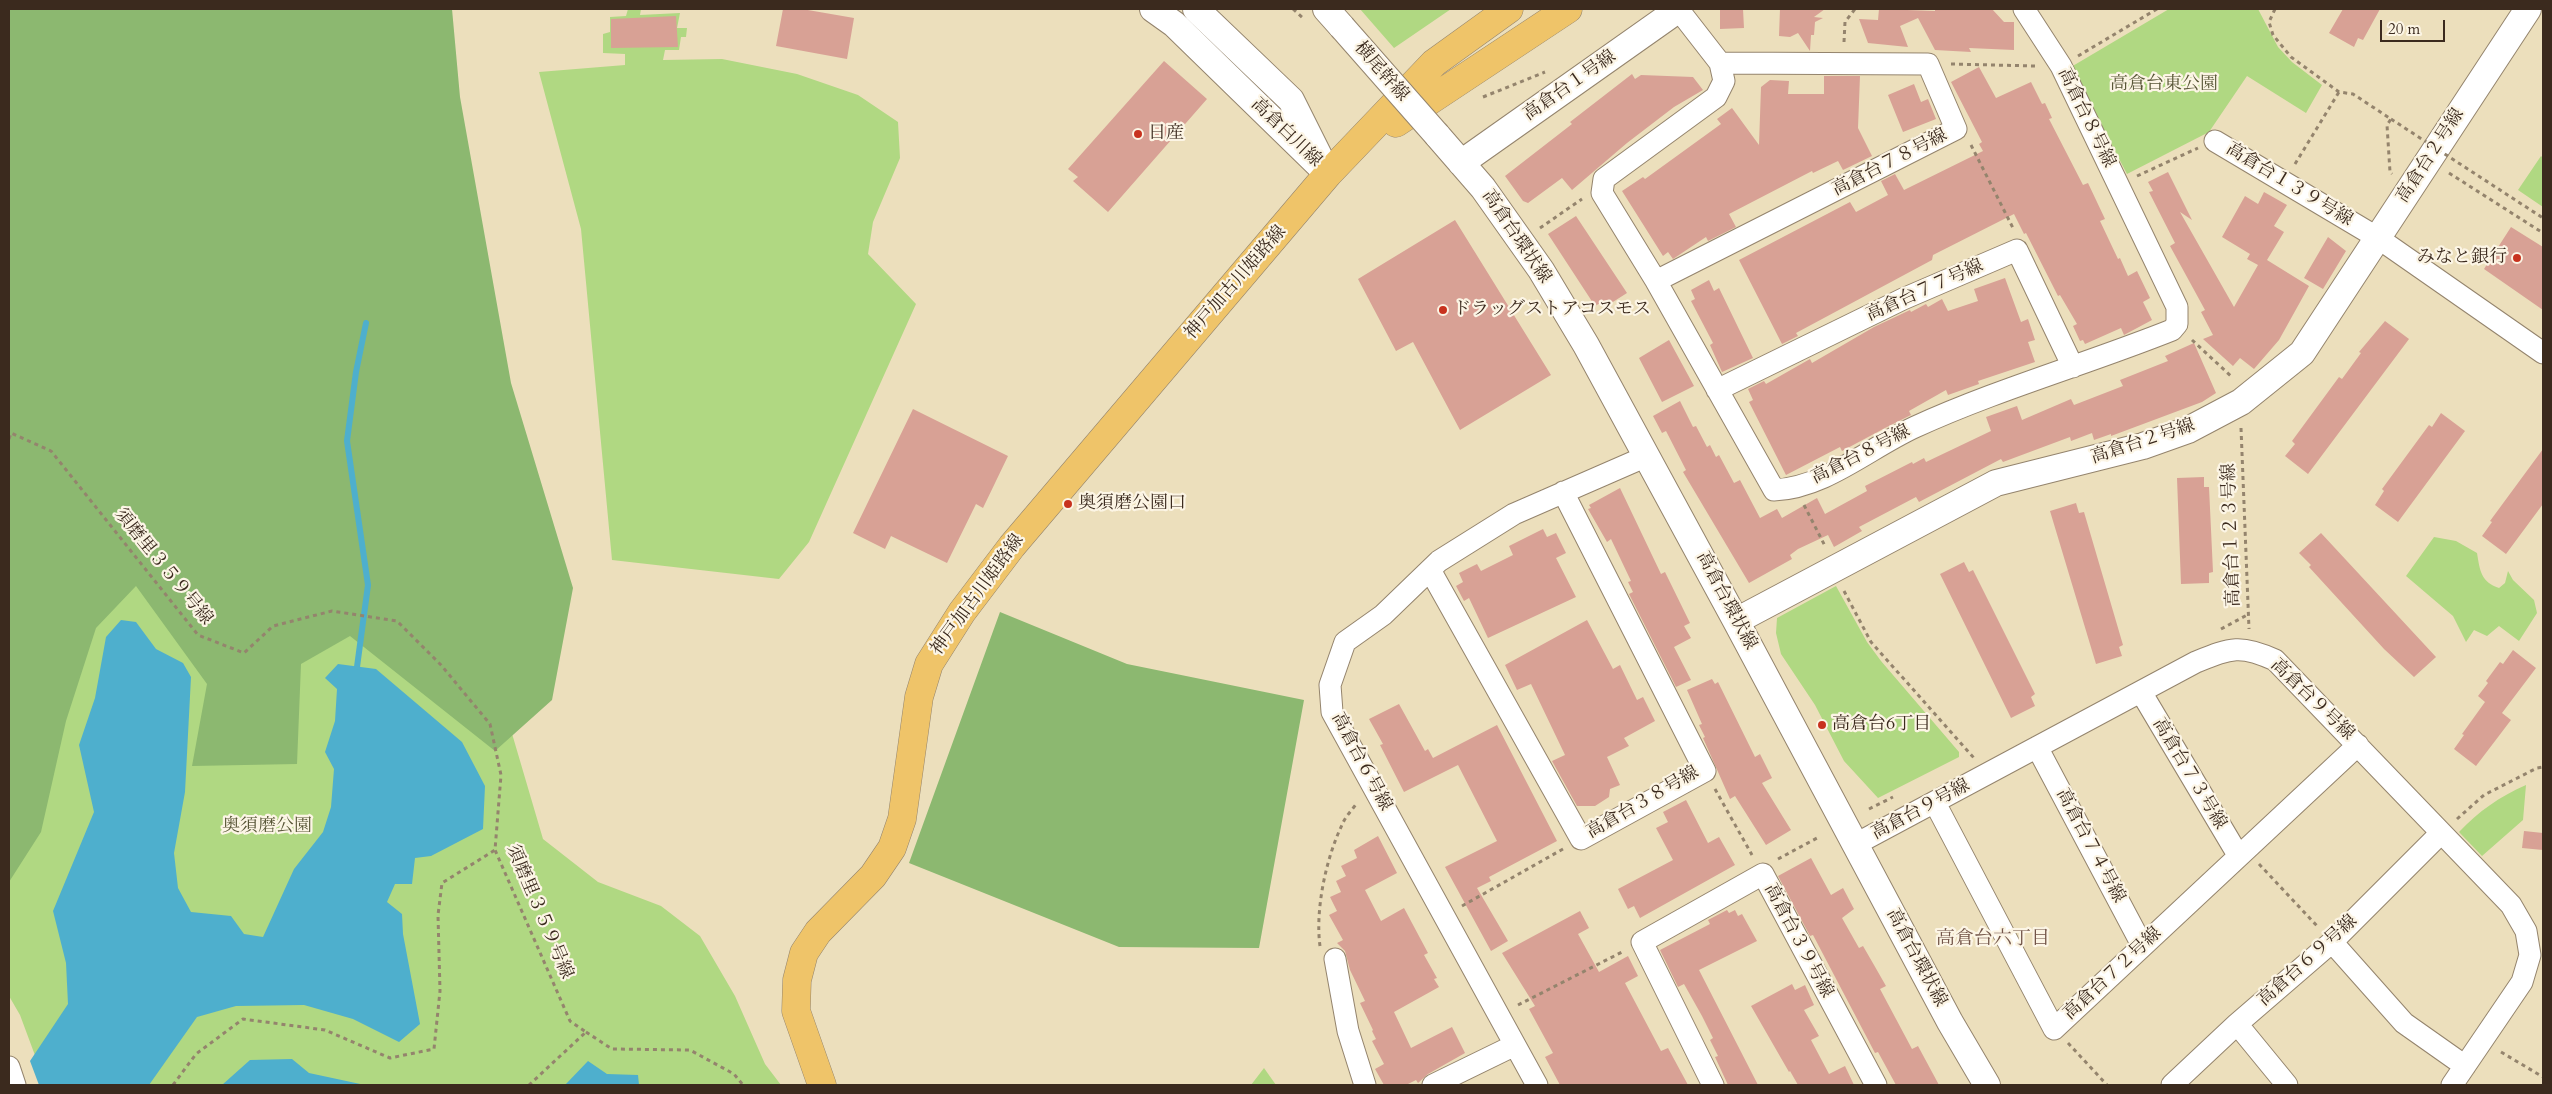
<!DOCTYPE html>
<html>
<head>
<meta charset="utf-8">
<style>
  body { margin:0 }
  #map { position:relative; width:2552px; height:1094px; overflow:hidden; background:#ecdfbc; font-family:Cardo,serif }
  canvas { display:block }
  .frame { position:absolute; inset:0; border:10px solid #3b2a1e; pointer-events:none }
  .scale { position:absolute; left:2380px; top:20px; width:65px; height:22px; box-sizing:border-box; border:2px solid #3b2a1e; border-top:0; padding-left:6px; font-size:15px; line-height:18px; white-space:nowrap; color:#3b2a1e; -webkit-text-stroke:4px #fcf5e5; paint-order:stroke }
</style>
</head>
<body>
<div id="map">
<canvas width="2552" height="1094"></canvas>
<div class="frame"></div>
<div class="scale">20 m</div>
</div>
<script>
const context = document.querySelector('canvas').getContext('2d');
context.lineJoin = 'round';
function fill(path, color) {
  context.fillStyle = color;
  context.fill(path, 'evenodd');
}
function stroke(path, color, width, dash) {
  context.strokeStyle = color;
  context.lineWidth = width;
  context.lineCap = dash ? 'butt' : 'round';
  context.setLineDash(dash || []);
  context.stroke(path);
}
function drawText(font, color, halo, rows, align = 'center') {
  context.font = font + ' Cardo,"Noto Serif JP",serif';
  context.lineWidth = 4.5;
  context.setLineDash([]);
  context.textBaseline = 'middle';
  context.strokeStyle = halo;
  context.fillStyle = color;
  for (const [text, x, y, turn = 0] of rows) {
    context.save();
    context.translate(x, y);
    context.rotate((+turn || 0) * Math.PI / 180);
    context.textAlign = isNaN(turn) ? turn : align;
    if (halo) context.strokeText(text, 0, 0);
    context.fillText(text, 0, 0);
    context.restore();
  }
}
const green = new Path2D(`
  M628 9H641L640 15 680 13 677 28H687L686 37H681L679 50H665L663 60 722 59 797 74 858 95 898 122 900 158 873 222 868 254 916 304 809 542 779 579 612 560 581 229 539 72 625 65V54L603 53V34L610 32V17L626 16Z
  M1360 9H1451L1394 48Z
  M2169 9H2258L2278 47 2292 62 2322 85 2306 113 2247 76 2209 132 2127 174 2071 67Z
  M9 149 503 703 543 839 598 882 661 906 700 936 735 996 765 1064 781 1085H46L20 1015 9 996Z
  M2541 156 2543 158V207L2518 190Z
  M2434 537 2456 541 2477 553C2480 571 2481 582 2499 588L2505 583 2508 571 2513 580 2534 600 2537 613 2519 641 2499 626 2487 636 2474 630 2466 642 2453 616 2406 576Z
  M1836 586 1867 642 1881 661 1959 752V757L1878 798 1844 761 1815 705 1781 654 1776 633 1777 618Z
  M2526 785 2523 820 2482 856 2459 832C2479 811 2499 797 2526 785Z
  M1264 1068 1276 1085H1251Z`);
const forest = new Path2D(`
  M9 9H452L460 97 511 383 573 588 552 700 495 751 350 636 301 664 297 764 192 766 207 684 136 586 96 628 66 721 41 832 9 882Z
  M1000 612 1127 664 1304 700 1259 948 1119 947 909 863Z`);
const water = new Path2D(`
  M121 620 136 622 156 649 183 663 191 677 185 792 174 853 178 888 191 912 231 916 244 934 263 937 294 869 323 832 331 807 334 769 325 752 335 721 337 689 325 678 338 664 376 669 462 742 485 786 483 829 431 856 415 858 412 884H395L387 902 402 914 403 934 420 1024 399 1042 353 1019 304 1005 236 1006 197 1017 149 1085H39L30 1061 68 1004 66 963 53 911 94 812 79 745 95 698 106 637Z
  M292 1059 309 1073 365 1085H222L250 1060Z
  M588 1061 607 1074 638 1075 639 1085H565Z`);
const stream = new Path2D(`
  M357 667 368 585 347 441 356 372 366 323`);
const building = new Path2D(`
  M783 9H802L854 18 847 59 776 46Z
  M1743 9 1744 28 1720 29V10Z
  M1780 9H1825L1814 17 1823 18 1815 22 1814 35H1811L1810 51 1798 33 1790 37 1779 36Z
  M1879 9 1935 11V9H1992L2004 22H2014V50L1969 48 1971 52 1935 50 1918 18 1900 26 1908 47 1868 43 1859 19 1878 20Z
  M2343 9H2380L2363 40 2358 38 2354 47 2329 33Z
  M676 16 678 47 611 48V19Z
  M1164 61 1207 99 1108 212 1073 181 1078 177 1068 169Z
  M1979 67 1996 98 2031 82 2042 104 2045 103 2052 118 2049 119 2083 185 2088 183 2105 219 2100 221 2118 259 2120 258 2128 276 2137 271 2150 298 2143 302 2152 320 2124 335 2121 328 2085 344 2083 340 2080 341 2073 326 2077 324 2060 295 2058 296 2026 233 2024 234 2014 214 1933 255 1932 260 1796 333 1798 336 1782 344 1739 260 1850 202 1856 212 1888 195 1881 181 1895 174 1904 190 1983 151 1979 144 1982 142 1951 82Z
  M1632 74 1635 79 1641 75 1693 77 1703 90 1674 107 1627 143 1572 190 1562 178 1528 203 1523 201 1505 176 1572 124 1570 122Z
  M1824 76H1860L1858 128 1872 156 1843 170 1838 161 1813 173 1812 171 1729 214 1736 227 1708 241 1706 237 1673 259 1668 252 1663 256 1622 191 1643 177 1645 179 1721 124 1717 119 1732 108 1759 145 1761 87 1770 80 1789 81 1788 94H1824Z
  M1914 84 1921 102 1928 99 1936 119 1903 132 1888 95Z
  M2168 172 2192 220 2180 212 2234 307 2258 265 2247 259 2250 254 2222 237 2245 196 2258 204 2264 192 2287 205 2274 226 2284 232 2267 260 2309 286 2279 340 2254 369 2240 358 2233 366 2203 339 2213 335 2201 312 2205 310 2170 246 2175 243 2149 192 2153 191 2148 182Z
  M1576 216 1627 293 1605 307 1602 302 1595 306 1548 234Z
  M1455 220 1551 375 1460 430 1413 342 1396 351 1358 279Z
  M2511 227 2543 247V310L2484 269Z
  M2328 237 2346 251 2323 289 2304 278Z
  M2005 278 2021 322 2028 319 2035 340 2028 342 2035 362 1978 381 1979 384 1948 395 1946 390 1909 411 1911 415 1885 428 1842 451 1840 447 1786 475 1749 402 1753 400 1748 389 1764 381 1766 384 1810 359 1812 363 1874 327 1910 310 1911 312 1926 304 1928 307 1942 299 1948 311 1978 301 1974 289Z
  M1709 280 1714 291 1719 288 1753 358 1722 372 1710 345 1713 343 1691 301 1695 299 1691 290Z
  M2385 321 2409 339 2308 474 2285 456 2295 444 2292 441 2339 377 2342 379 2361 353 2359 352Z
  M1669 340 1694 386 1662 402 1639 358Z
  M2194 343 2216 393 2202 402 2111 436V434L2094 440 2092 433 2071 441 2070 437 2003 462 2001 459 1919 502 1916 497 1859 527 1862 531 1834 547 1828 535 1798 549 1790 555 1792 559 1749 583 1683 472 1686 470 1666 431 1662 433 1653 416 1680 401 1693 427 1696 426 1707 447 1710 445 1716 457 1719 455 1734 483 1740 480 1760 518 1777 509 1782 518 1817 498 1825 514 1867 491 1865 486 1912 462 1913 464 1924 458 1926 462 1991 431 1986 417 2017 406 2022 420 2071 399 2074 405 2123 386 2120 380 2168 361 2165 356Z
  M913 409 1008 456 983 508 976 504 947 563 891 536 885 549 853 533Z
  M2441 413 2465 431 2398 522 2375 505 2384 491 2382 489 2429 425 2432 427Z
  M2543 449V504L2506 554 2482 536 2492 522 2490 521Z
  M2204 477V487H2209L2213 572 2209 573V583L2181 584 2177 478Z
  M1620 488 1661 574 1665 572 1690 623 1684 626 1691 638 1674 647 1691 680 1676 687 1629 594 1633 592 1628 582 1631 581 1611 539 1607 542 1588 509 1591 508 1589 505Z
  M2076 503 2079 513 2084 512 2123 645 2119 647 2122 656 2096 664 2050 511Z
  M1543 529 1547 537 1556 533 1566 553 1556 558 1576 597 1488 638 1469 598 1464 601 1456 586 1463 582 1459 573 1477 564 1481 571 1513 555 1509 546Z
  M2321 533 2436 657 2414 677 2384 649 2309 567 2311 565 2299 553Z
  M1964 562 1969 572 1973 570 2035 694 2031 697 2035 706 2011 718 1940 574Z
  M1587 620 1613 669 1620 665 1637 700 1643 697 1655 721 1624 738 1629 746 1607 757 1620 785 1610 789 1609 797 1595 806H1577L1552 761 1565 755 1531 684 1517 690 1505 665Z
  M2513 650 2536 668 2502 713 2511 720 2476 766 2454 749 2464 735 2462 734 2485 702 2478 696 2488 683 2486 681 2500 662 2503 664Z
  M1712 679 1715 684 1718 682 1755 757 1760 754 1772 778 1762 783 1791 830 1766 845 1735 796 1730 799 1703 738 1705 737 1699 725 1702 724 1687 690Z
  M1399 704 1425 751 1428 749 1433 758 1497 725 1557 841 1489 877 1491 881 1477 888 1508 941 1491 951 1445 867 1497 841 1458 765 1404 792 1380 745 1383 744 1369 719Z
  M1686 800 1708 843 1719 837 1735 865 1640 918 1634 906 1628 909 1618 889 1673 860 1656 828 1668 822 1663 812Z
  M2524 831 2543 833V850L2522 848Z
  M1378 836 1397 873 1365 890 1381 921 1404 908 1428 953 1424 955 1437 978 1434 979 1439 987 1394 1012 1411 1048 1452 1027 1465 1053 1428 1074 1418 1083 1416 1080 1406 1085H1384L1375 1069 1384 1064 1372 1041 1376 1039 1372 1031 1373 1030 1360 1003 1365 1001 1350 970 1345 951 1337 943 1343 940 1329 915 1337 911 1330 897 1341 892 1336 881 1346 876 1341 866 1357 858 1354 850Z
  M1811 858 1831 895 1843 888 1854 909 1842 918 1859 948 1863 946 1874 965 1886 986 1880 989 1912 1049 1918 1046 1939 1085H1896L1878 1052 1875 1053 1813 935 1810 936 1778 876Z
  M1727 910 1729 913 1735 910 1738 916 1742 914 1757 941 1699 970 1758 1085H1728L1715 1057 1718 1056 1710 1040 1713 1038 1702 1016 1684 984 1678 987 1660 950 1710 924 1708 920Z
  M1580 911 1589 928 1578 934 1599 972 1628 956 1638 976 1625 983 1661 1051 1668 1048 1688 1085H1560L1545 1057 1553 1053 1529 1009 1535 1006 1502 953Z
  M1792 984 1795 990 1805 985 1814 1005 1804 1010 1819 1036 1811 1040 1829 1074 1845 1066 1854 1085H1798L1790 1071 1789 1072 1751 1006Z`);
const path = new Path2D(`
  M1293 9 1303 18
  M2275 9 2269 22 2273 35 2291 57 2339 92 2353 94 2391 119 2387 125 2390 172 2392 174
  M1844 42 1845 22 1855 9
  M2078 56 2157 9
  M1951 64 2035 66
  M1483 97 1545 72
  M1971 145 2014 230
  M2295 164 2339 92
  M2449 173 2543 233
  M2137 176 2198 148
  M1540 228 1582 199
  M2192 340 2233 378
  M2241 428 2249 629
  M9 439 11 433 51 451 198 635 244 653 273 626 332 611 397 621 441 665 490 724 501 775 495 850 570 1021 586 1032 529 1085
  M1804 505 1825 546
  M1844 591 1871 642 1974 758
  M2221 629 2249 614
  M1715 789 1752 855
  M1869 809 1893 797
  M2457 819 2484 795 2537 768 2543 767
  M1778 859 1819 837
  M2259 864 2318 927
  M1462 906 1563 849
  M1320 946C1315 910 1326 858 1342 825 1345 817 1352 810 1357 803
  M1518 1005 1624 951
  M586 1032 612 1049 690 1050 734 1074 743 1085
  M2068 1043 2107 1085
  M2501 1052 2543 1077
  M173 1085 196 1054 243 1019 325 1030 390 1058 434 1049 440 991 438 915 442 883 495 850`);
const minor = new Path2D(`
  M1678 9 1720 63 1724 81 1716 97 1604 179 1602 193 1656 281 1774 490C1825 488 1869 448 1915 427 1998 389 2087 364 2172 330L2177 324V307L2061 66 2024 9
  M2215 141 2378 238 2543 353
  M1656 281 1956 129 1928 64 1720 63
  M1717 390 1903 299 2017 250 2073 367
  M1430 570 1581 839 1705 771 1563 492
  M2141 692 2238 855
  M2037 747 2142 945
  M1935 803 2054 1029 2358 745
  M1856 844 2196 662C2231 648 2240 644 2275 660L2511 905 2526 931 2530 955 2522 982 2452 1085
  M2332 942 2404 1023 2465 1066
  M1335 959 1348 1031 1365 1085
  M2237 1024 2287 1085
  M9 1067 15 1085
  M1433 1085 1515 1045
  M1537 1085 1332 712 1330 685 1345 642 1383 615 1439 561 1514 514 1647 456
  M1713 1085 1642 942 1763 874 1876 1085
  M2172 1085 2237 1024 2332 942 2441 833`);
const tertiary = new Path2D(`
  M1153 9 1174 24 1328 174
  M1196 9 1291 100 1319 156
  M1326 9 1342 27
  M1437 135 1483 188 1541 270 1586 345 1736 621 1950 1022 1987 1085
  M1461 163 1679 9
  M1736 621 1996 483 2143 446 2188 430 2241 402 2302 353 2528 9`);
const primary = new Path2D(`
  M1396 123 1568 9
  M822 1085 796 1011 797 980 804 953 818 932 873 876 892 848 902 819 919 697 929 664 962 612 1012 546 1328 174 1434 63 1509 9`);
const pathBridge = new Path2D(`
  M2391 119 2543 218`);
const tertiaryBridge = new Path2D(`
  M1342 27 1437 135`);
const markers = [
  [1138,134,5,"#c8321e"],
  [2517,258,5,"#c8321e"],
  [1443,310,5,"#c8321e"],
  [1068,504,5,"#c8321e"],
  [1822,725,5,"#c8321e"]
];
const streetNames = [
  ["横尾幹線",1381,72,49],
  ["高倉台１号線",1570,86,-35],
  ["高倉台８号線",2086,118,64],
  ["高倉白川線",1286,133,44],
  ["高倉台２号線",2431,156,-57],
  ["高倉台７８号線",1890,163,-27],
  ["高倉台１３９号線",2289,185,31],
  ["高倉台環状線",1516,237,56],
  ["神戸加古川姫路線",1236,283,-49],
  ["高倉台７７号線",1925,291,-24],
  ["高倉台２号線",2143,442,-18],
  ["高倉台８号線",1861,455,-27],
  ["高倉台１２３号線",2232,535,-92],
  ["須磨里３５９号線",163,567,51],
  ["神戸加古川姫路線",978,595,-54],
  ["高倉台環状線",1726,601,62],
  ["高倉台９号線",2312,700,44],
  ["高倉台６号線",1361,762,62],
  ["高倉台７３号線",2189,774,59],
  ["高倉台３８号線",1643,803,-30],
  ["高倉台９号線",1921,810,-28],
  ["高倉台７４号線",2090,846,62],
  ["須磨里３５９号線",539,912,67],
  ["高倉台３９号線",1798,941,62],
  ["高倉台環状線",1916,958,62],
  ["高倉台６９号線",2308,961,-42],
  ["高倉台７２号線",2113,974,-43]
];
const parkNames = [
  ["高倉台東公園",2164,85],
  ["奥須磨公園",267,827]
];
const poiNames = [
  ["日産",1148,134],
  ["みなと銀行",2507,258,"right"],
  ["ドラッグストアコスモス",1453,310],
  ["奥須磨公園口",1078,504],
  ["高倉台6丁目",1832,725]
];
const neighbourhoodNames = [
  ["高倉台六丁目",1993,940]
];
fill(green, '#b0d882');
fill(forest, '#8cb870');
fill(water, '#4eafcd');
stroke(stream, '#4eafcd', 6);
fill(building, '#d8a195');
stroke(minor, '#94846d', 23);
stroke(tertiary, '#94846d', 28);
stroke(primary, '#94846d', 29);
stroke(path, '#94846d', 3, [4, 4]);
stroke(minor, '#fff', 21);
stroke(tertiary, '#fff', 26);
stroke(primary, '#efc469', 28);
stroke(tertiaryBridge, '#94846d', 28, []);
stroke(pathBridge, '#94846d', 3, [4, 4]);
stroke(tertiaryBridge, '#fff', 26);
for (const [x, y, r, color] of markers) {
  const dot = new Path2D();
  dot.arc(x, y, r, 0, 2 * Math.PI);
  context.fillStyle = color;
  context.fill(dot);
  stroke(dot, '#fcf5e5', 2);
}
drawText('18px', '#3b2a1e', '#fcf5e5', streetNames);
drawText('18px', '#585637', '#fcf5e5', parkNames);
drawText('18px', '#3b2a1e', '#fcf5e5', poiNames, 'left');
drawText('19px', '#725448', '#fcf5e5', neighbourhoodNames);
</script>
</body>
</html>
